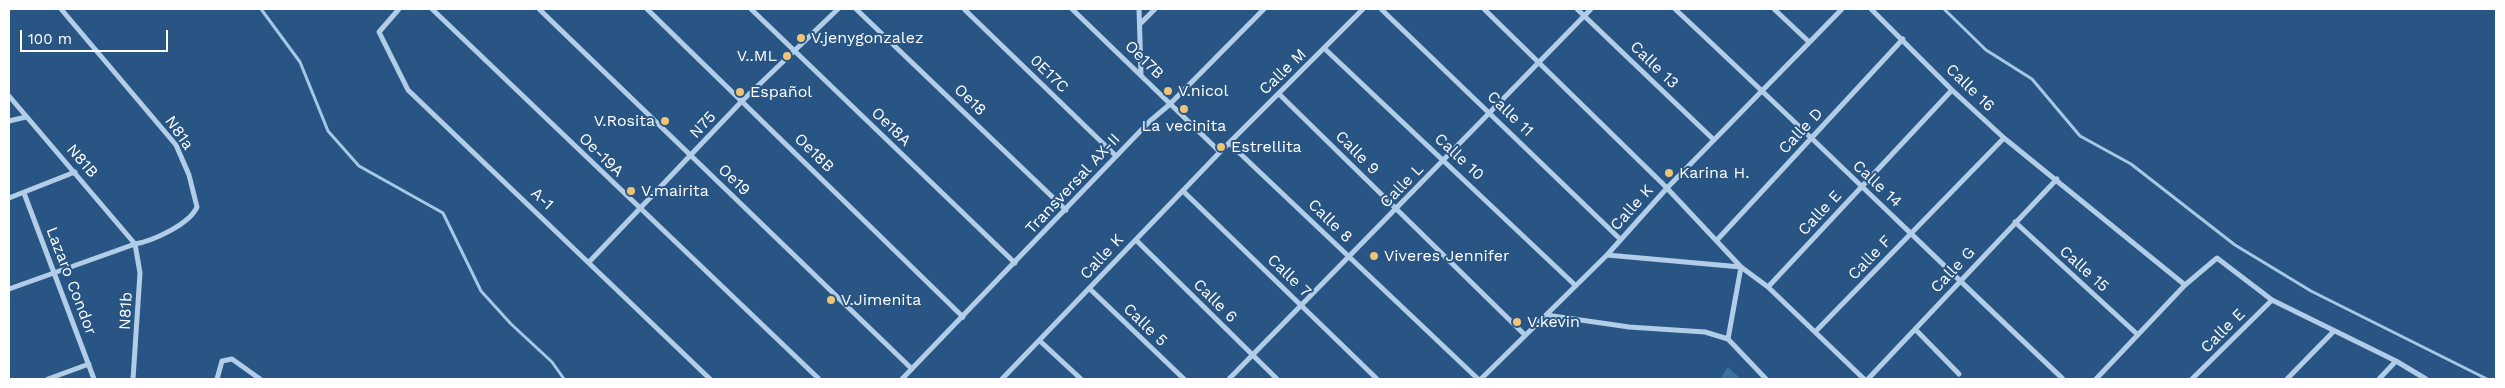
<!DOCTYPE html>
<html>
<head>
<meta charset="utf-8">
<style>
  body { margin:0 }
  #map { position:relative; width:2505px; height:388px; overflow:hidden; background:#285583; font-family:"Work Sans",sans-serif }
  canvas { display:block }
  .frame { position:absolute; inset:0; border:10px solid #fff; pointer-events:none }
  .scale { position:absolute; left:20px; top:30px; width:148px; height:22px; box-sizing:border-box; border:2px solid #fff; border-top:0; padding-left:6px; font-size:15px; line-height:18px; white-space:nowrap; color:#fff; -webkit-text-stroke:4px #285583; paint-order:stroke }
</style>
</head>
<body>
<div id="map">
<canvas width="2505" height="388"></canvas>
<div class="frame"></div>
<div class="scale">100 m</div>
</div>
<script>
const context = document.querySelector('canvas').getContext('2d');
context.lineJoin = 'round';
function fill(path, color) {
  context.fillStyle = color;
  context.fill(path, 'evenodd');
}
function stroke(path, color, width, dash) {
  context.strokeStyle = color;
  context.lineWidth = width;
  context.lineCap = dash ? 'butt' : 'round';
  context.setLineDash(dash || []);
  context.stroke(path);
}
function drawText(font, color, halo, rows, align = 'center') {
  context.font = font + ' "Work Sans",sans-serif';
  context.lineWidth = 4;
  context.setLineDash([]);
  context.textBaseline = 'middle';
  context.strokeStyle = halo;
  context.fillStyle = color;
  for (const [text, x, y, turn = 0] of rows) {
    context.save();
    context.translate(x, y);
    context.rotate((+turn || 0) * Math.PI / 180);
    context.textAlign = isNaN(turn) ? turn : align;
    if (halo) context.strokeText(text, 0, 0);
    context.fillText(text, 0, 0);
    context.restore();
  }
}
const green = new Path2D(`
  M1728 367 1741 379H1720Z`);
const stream = new Path2D(`
  M261 9 300 62 328 131 359 166 443 213 481 291 511 324 552 362 564 379
  M1944 9 1986 50 2032 79 2080 136 2131 164 2235 245 2311 291 2487 379`);
const street = new Path2D(`
  M399 9 379 32 408 90 710 379
  M432 9 819 379
  M539 9 912 369
  M647 9 963 317
  M751 9 1015 263
  M856 9 1066 210
  M964 9 1116 156
  M1072 9 1220 152
  M1139 9 1141 74
  M1381 9 1620 239
  M1484 9 1665 186 1741 267 1768 287 1864 379
  M1577 9 1714 140
  M1675 9C1806 131 1933 256 2063 379
  M1774 9 1808 41
  M1871 9 1952 90 2004 138 2185 285
  M1141 23 1155 9
  M1325 49 1575 285
  M1279 94 1525 335
  M9 96 135 244 140 273 133 379
  M9 121 26 117
  M1229 143 1478 379
  M1183 191 1377 379
  M24 193 94 379
  M9 198 75 172
  M2015 222 2137 334
  M1136 240 1277 379
  M1717 240 1903 39
  M1607 255 1741 267 1728 339
  M590 261 742 101 838 9
  M1768 287 1952 90
  M9 289 135 244C152 241 189 225 197 207L189 175 176 145 61 9
  M1090 289 1184 379
  M1546 315 1629 327 1705 332 1728 339 1766 379
  M1915 329 1959 374
  M1816 331 2004 138
  M1040 341 1081 379
  M48 379 89 364
  M217 379 222 361 232 359 260 379
  M902 379 1150 121 1169 105 1264 9
  M1002 379 1220 152 1363 9
  M1229 379 1591 9
  M1481 379 1607 255 1667 188 1842 9
  M1868 379 2057 179
  M2096 379 2185 285 2217 258 2272 300 2396 361 2426 379
  M2192 379 2272 300
  M2287 379 2333 332
  M2379 379 2396 361`);
const markers = [
  [801,38,5,"#efc477"],
  [787,56,5,"#efc477"],
  [1168,91,5,"#efc477"],
  [740,92,5,"#efc477"],
  [1184,109,5,"#efc477"],
  [665,121,5,"#efc477"],
  [1221,147,5,"#efc477"],
  [1669,173,5,"#efc477"],
  [631,191,5,"#efc477"],
  [1374,256,5,"#efc477"],
  [831,300,5,"#efc477"],
  [1517,322,5,"#efc477"]
];
const poiNames = [
  ["V.jenygonzalez",811,38],
  ["V..ML",777,56,"right"],
  ["V.nicol",1178,91],
  ["Español",750,92],
  ["V.Rosita",655,121,"right"],
  ["La vecinita",1184,126,"center"],
  ["Estrellita",1231,147],
  ["Karina H.",1679,173],
  ["V.mairita",641,191],
  ["Viveres Jennifer",1384,256],
  ["V.Jimenita",841,300],
  ["V.kevin",1527,322]
];
const streetNames = [
  ["Oe17B",1144,60,44],
  ["Calle 13",1654,65,44],
  ["Calle M",1283,72,-44],
  ["0E17C",1049,74,44],
  ["Calle 16",1970,88,44],
  ["Oe18",970,100,44],
  ["Calle 11",1510,114,44],
  ["N75",703,125,-47],
  ["Oe18A",891,127,44],
  ["Calle D",1801,131,-47],
  ["N81a",179,133,55],
  ["Oe18B",814,153,44],
  ["Calle 9",1357,153,45],
  ["Oe-19A",601,155,44],
  ["Calle 10",1459,157,43],
  ["N81B",82,161,49],
  ["Oe19",734,180,44],
  ["Transversal AX-II",1073,184,-47],
  ["Calle 14",1877,184,43],
  ["Calle L",1402,186,-46],
  ["A-1",542,199,43],
  ["Calle K",1632,208,-48],
  ["Calle E",1820,213,-47],
  ["Calle 8",1330,221,44],
  ["Calle K",1102,257,-47],
  ["Calle F",1870,258,-46],
  ["Calle 15",2084,269,42],
  ["Calle G",1953,270,-47],
  ["Calle 7",1289,276,44],
  ["Lazaro Condor",71,281,69],
  ["Calle 6",1215,301,45],
  ["N81b",126,311,-87],
  ["Calle 5",1145,325,44],
  ["Calle E",2223,331,-45]
];
fill(green, '#3c709f');
stroke(stream, '#a5c8e7', 3);
stroke(street, '#b1cde7', 5);
for (const [x, y, r, color] of markers) {
  const dot = new Path2D();
  dot.arc(x, y, r, 0, 2 * Math.PI);
  context.fillStyle = color;
  context.fill(dot);
  stroke(dot, '#285583', 2);
}
drawText('16px', '#fff', '#285583', poiNames, 'left');
drawText('16px', '#fff', '#285583', streetNames);
</script>
</body>
</html>
